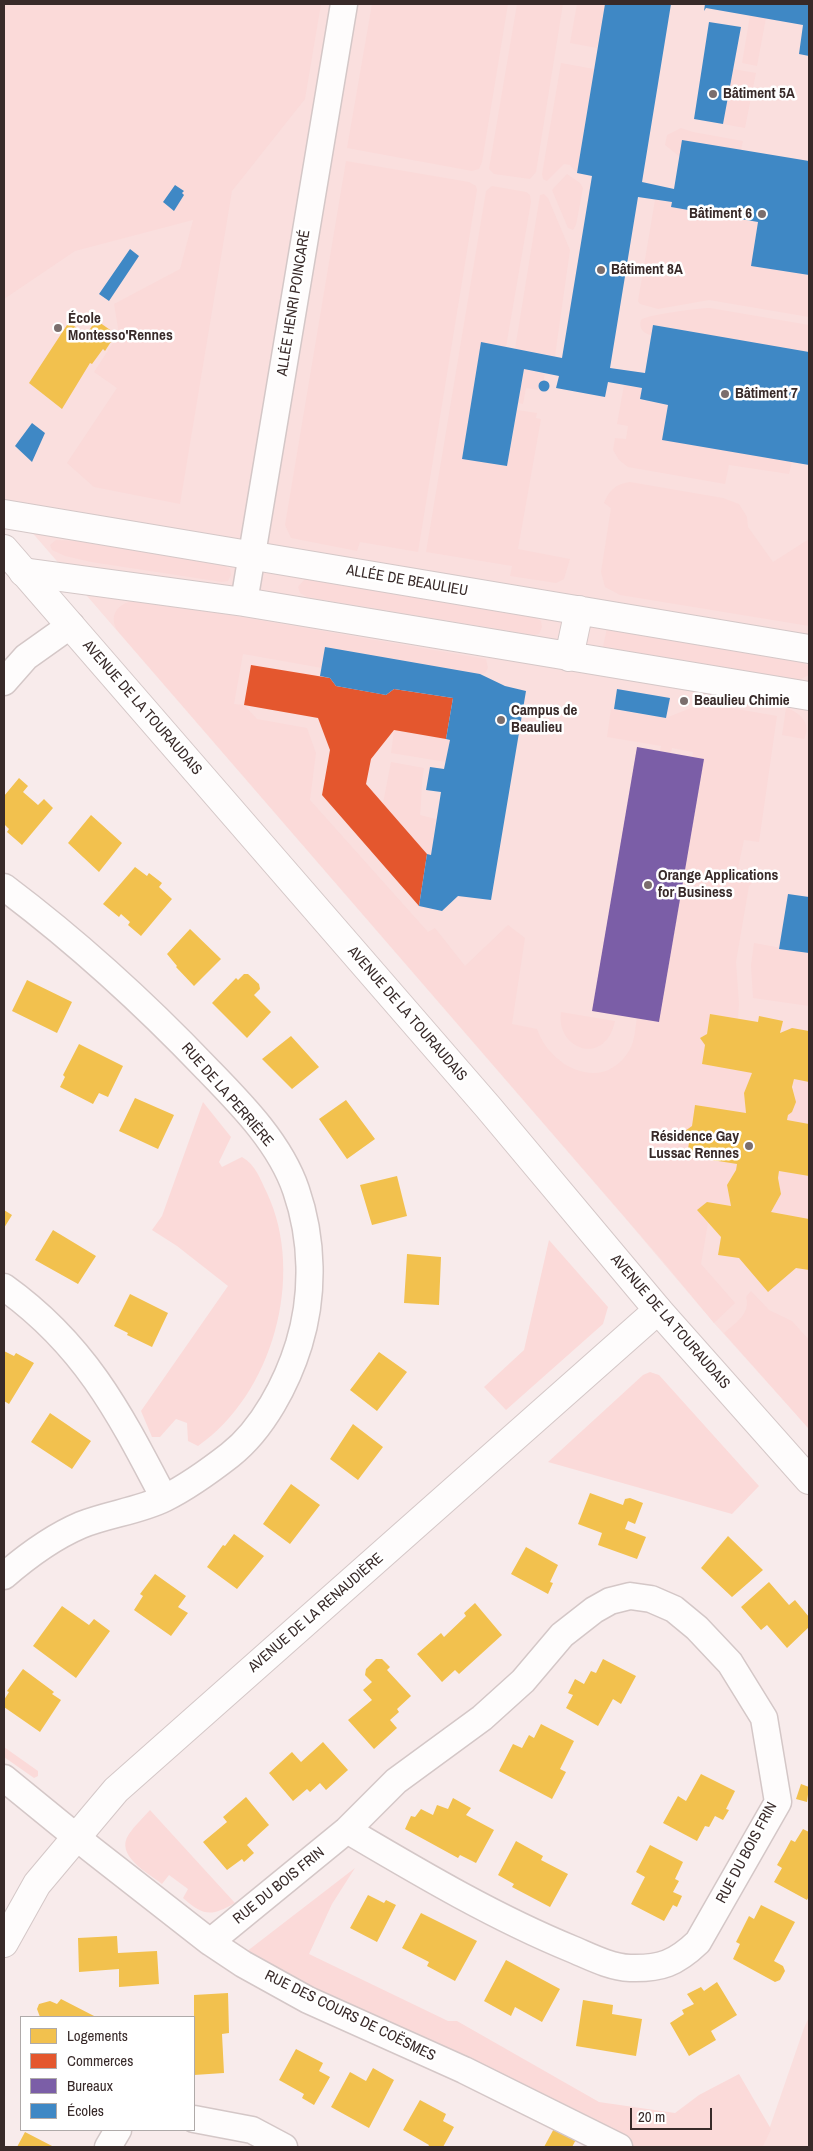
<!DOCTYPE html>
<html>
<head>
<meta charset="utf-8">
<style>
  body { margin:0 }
  #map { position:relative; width:813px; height:2151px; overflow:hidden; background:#f8ebeb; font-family:"Archivo Narrow",sans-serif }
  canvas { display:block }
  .frame { position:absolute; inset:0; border:5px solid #382a29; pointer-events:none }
  .legend { position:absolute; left:20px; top:2016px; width:175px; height:115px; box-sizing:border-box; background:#fff; border:1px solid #afaaa9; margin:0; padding:6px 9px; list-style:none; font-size:15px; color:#382a29 }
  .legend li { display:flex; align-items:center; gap:10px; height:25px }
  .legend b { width:25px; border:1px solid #afaaa9 }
  .scale { position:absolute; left:630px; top:2108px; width:82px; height:22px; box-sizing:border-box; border:2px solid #382a29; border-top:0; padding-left:6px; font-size:15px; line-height:18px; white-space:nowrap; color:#382a29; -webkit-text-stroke:4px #fff; paint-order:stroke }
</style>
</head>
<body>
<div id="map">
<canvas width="813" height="2151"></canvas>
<div class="frame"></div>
<ul class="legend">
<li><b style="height:14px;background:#f2c14e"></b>Logements</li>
<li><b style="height:14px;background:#e4572e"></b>Commerces</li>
<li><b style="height:14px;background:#7b5ea7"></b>Bureaux</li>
<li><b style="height:14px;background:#3f88c5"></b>Écoles</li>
</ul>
<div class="scale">20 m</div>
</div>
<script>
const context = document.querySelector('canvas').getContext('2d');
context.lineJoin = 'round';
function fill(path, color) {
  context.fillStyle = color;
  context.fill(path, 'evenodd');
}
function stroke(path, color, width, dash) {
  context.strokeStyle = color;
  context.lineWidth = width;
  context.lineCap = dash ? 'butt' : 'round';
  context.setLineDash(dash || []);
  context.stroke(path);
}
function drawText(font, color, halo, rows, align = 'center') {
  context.font = font + ' "Archivo Narrow",sans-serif';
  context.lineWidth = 5;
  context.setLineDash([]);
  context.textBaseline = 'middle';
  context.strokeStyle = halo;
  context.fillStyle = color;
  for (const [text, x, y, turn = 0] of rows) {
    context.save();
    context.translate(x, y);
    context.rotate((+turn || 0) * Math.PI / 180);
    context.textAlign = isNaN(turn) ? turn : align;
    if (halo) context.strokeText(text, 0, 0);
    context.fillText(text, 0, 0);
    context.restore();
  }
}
const built = new Path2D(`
  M4 4H809V1429L714 1323 625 1218 4 500Z
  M809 2017V2147H763L804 2028Z`);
const green = new Path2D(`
  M4 4H321L305 99 232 191 180 504 94 487 67 463 117 388 94 372 119 334 114 304 180 269 193 220 75 251 4 299Z
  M372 4H508L482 162 479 169 472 171 347 148Z
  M517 4H563L536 172 530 179 494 174 489 169Z
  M577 4H605L597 48 570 43Z
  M750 15 766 18 757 66 742 63Z
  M561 63 594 69 577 173 570 165 564 164 547 181 543 179 542 174Z
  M733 69 756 73 745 128 723 124Z
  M681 128 693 132 743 141 741 150 679 156 665 145 667 135Z
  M346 161 469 182 476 186 477 190 418 552 360 542 357 551 291 538 285 525Z
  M567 174 580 183 583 188 576 225 573 230 568 228 552 190Z
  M492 186 526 192 530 195 531 202 506 347 481 343 462 458 507 466 517 410 537 413 536 418 541 419 518 549 570 559 564 579 556 583 510 576 512 566 426 552 486 191Z
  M544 194 548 198 570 250 555 356 515 349 540 195Z
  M655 200 672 202 671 207 758 222 751 266 809 275V317L709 300 658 309 640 304 638 301Z
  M710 308 809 325V352L653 325 651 335C644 334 638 328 641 320 645 315 699 308 710 308Z
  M524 369 545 374 543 382H539L538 390 526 388 523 404 518 403Z
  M624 385 642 388 640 400 668 405 662 439 792 462 789 474 729 465 725 484 628 467 619 460 613 450 615 438 626 439 628 426 617 424Z
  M630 482 723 498 739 504 747 517 748 527 773 562 809 539V626L620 595 605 587 601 572 611 508 604 503C609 490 616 484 630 482Z
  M56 540 79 541 225 566 230 569 231 575 228 581 222 582 91 562 65 556 52 550 50 545Z
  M305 579 536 618 541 621 542 627 539 634 534 635 307 597 300 593 298 587Z
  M142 600 486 659 488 668 485 673 481 674 326 647 322 668 243 654 234 704 244 705 257 719 307 728 316 753 310 800 428 932 435 928 465 966 508 925 525 938 512 1024 537 1029C551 1069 605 1094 630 1049 635 1040 635 1028 637 1018L659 1022 703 759 692 757 693 752 672 748 671 753 660 751 661 746 607 737 611 709 666 718 703 703 777 716 759 842 744 840 738 868 749 872 752 883 749 886 736 962 739 1004 738 1019 710 1014 707 1034 700 1038 705 1045 702 1064 752 1073 744 1093 746 1113 692 1126 685 1131 690 1136 737 1164 736 1170 727 1185 731 1206 707 1202 697 1210 708 1223 701 1264 735 1303 714 1323 662 1260 117 630C106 611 125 599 142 600Z
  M607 628 803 663 809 666V675L799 680 603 647Z
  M786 708C800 712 812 724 804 739L782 735Z
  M394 730 450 740 446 762 391 753Z
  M391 762 424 768C421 785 422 799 420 815L436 819 431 855 427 854 383 803Z
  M754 943 809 953V1006L753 998 751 965Z
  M561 1012 615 1021C605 1068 555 1049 561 1012Z
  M794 1079 809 1082V1124L787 1120 788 1115C801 1104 791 1093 794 1079Z
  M203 1102 231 1137 219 1162 222 1167 242 1157C256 1165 260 1179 267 1193 306 1276 272 1395 198 1446L188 1441 187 1423 176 1419 160 1437H152L141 1411 228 1286 177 1246 152 1230 162 1216Z
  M779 1171 809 1176V1219L771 1212 781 1194 778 1178Z
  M549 1240 608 1307 603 1324 506 1410 484 1387 524 1350Z
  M751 1291 769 1310 792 1321 809 1340V1429L724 1333C735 1323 751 1314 746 1297Z
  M650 1372 659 1375 759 1486 732 1514 548 1462 643 1375Z
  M4 1747 38 1771V1776L34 1778 4 1757Z
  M150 1810 235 1903C212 1916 204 1917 183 1898L188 1889 169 1875 162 1884C148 1873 114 1855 129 1834 135 1825 143 1818 150 1810Z
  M355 1868 332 1904 309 1954 448 2021H457L599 2102 675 2113 699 2095 739 2074 771 2129 763 2147H628L369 2021 246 1952Z`);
const homes = new Path2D(`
  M96 320 116 334 105 351 103 349 92 364 90 363 62 409 29 383 69 322 86 335Z
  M19 778 28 786 23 792 38 805 44 799 53 808 22 845 7 832 9 829 4 824V796Z
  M91 815 122 843 99 872 68 843Z
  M135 867 147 876 149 873 162 883 159 887 172 899 141 936 128 925 130 922 121 914 119 917 103 904Z
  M190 929 221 959 194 986 176 967 177 966 167 954Z
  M244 974H248L259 984 260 989 254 995 271 1012 247 1038 212 1003 236 978 238 980Z
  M27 980 72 1002 57 1033 12 1011Z
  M710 1014 758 1022 759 1016 783 1021 780 1033 792 1028 809 1031V1082L794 1079 792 1087 796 1102 792 1112 788 1115 787 1120 809 1124V1176L779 1171 778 1178 781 1194 771 1212 809 1219V1270L796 1268 768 1292 739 1258 718 1255 721 1237 697 1210 707 1202 731 1206 727 1185 736 1170 737 1164 687 1156 690 1136 685 1131 692 1126 695 1105 746 1113 744 1093 752 1073 702 1064 705 1045 700 1038 707 1034Z
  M291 1036 319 1067 292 1089 262 1059Z
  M79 1044 123 1066 108 1097 99 1093 93 1104 60 1087 65 1077 63 1075Z
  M135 1098 174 1115 158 1149 119 1131Z
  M346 1100 375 1139 347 1159 319 1119Z
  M397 1176 407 1216 372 1225 360 1185Z
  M4 1210 12 1215 4 1228Z
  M53 1230 96 1256 78 1284 35 1260Z
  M407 1254 441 1257 439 1305 404 1303Z
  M130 1294 168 1313 152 1347 127 1335 128 1333 114 1326Z
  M4 1351 14 1356 16 1353 34 1363 9 1404 4 1401Z
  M379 1352 407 1372 377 1411 350 1390Z
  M50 1413 91 1441 72 1469 31 1442Z
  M353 1424 383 1447 358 1480 330 1459Z
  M291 1484 320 1505 290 1544 263 1524Z
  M590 1493 623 1505 625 1499 630 1498 643 1503 635 1524 628 1521 625 1529 646 1537 637 1559 598 1545 602 1533 578 1524Z
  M234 1534 264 1556 237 1589 207 1567 223 1545 225 1546Z
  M728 1536 763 1570 732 1597 701 1568Z
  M526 1547 558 1565 550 1582 553 1583 548 1594 511 1574Z
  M155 1574 186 1596 178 1607 188 1613 171 1636 134 1610 143 1596 140 1594Z
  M769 1582 789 1605 795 1600 809 1617V1627L787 1648 767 1625 761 1630 741 1607Z
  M475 1603 502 1635 459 1674 455 1670 442 1682 417 1654 441 1633 444 1637 466 1616 464 1613Z
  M62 1606 89 1625 94 1619 110 1631 76 1678 33 1646Z
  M376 1659H382L390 1667 387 1670 411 1696 397 1709 399 1712 390 1720 397 1728 374 1749 348 1720 372 1700 363 1690 372 1682 365 1675 366 1669Z
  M603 1659 636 1676 621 1704 613 1699 598 1726 566 1708 573 1695 568 1693 575 1679 584 1684 591 1671 596 1673Z
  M23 1669 54 1692 52 1694 61 1700 40 1732 4 1707V1700L9 1692 7 1691Z
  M541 1724 574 1741 560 1769 566 1772 552 1799 499 1771 513 1744 522 1748 529 1735 534 1738Z
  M323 1742 348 1770 326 1790 320 1783 310 1792 307 1789 293 1801 269 1773 292 1752 301 1762Z
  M701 1774 735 1791 726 1809 729 1810 723 1820 715 1816 709 1827 705 1826 697 1841 663 1823 678 1796 686 1801Z
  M801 1784 809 1787 807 1802 796 1799Z
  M246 1797 269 1825 247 1845 254 1853 244 1862 242 1859 227 1870 203 1842 227 1822 223 1817Z
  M453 1798 471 1808 466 1815 494 1830 476 1863 460 1855 458 1858 405 1829 411 1816 415 1817 421 1809 433 1815 437 1805 448 1809Z
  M803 1829 809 1832V1896L807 1900 774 1882 782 1868 777 1865 784 1853 791 1840 795 1842Z
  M516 1841 543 1856 541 1860 568 1874 550 1907 512 1887 514 1884 498 1875Z
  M650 1845 683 1862 675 1879 679 1881 673 1892 682 1896 677 1907 673 1905 664 1921 631 1904 645 1877 636 1872Z
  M368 1895 384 1903 386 1900 396 1905 377 1942 350 1928Z
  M761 1905 795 1922 774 1961 783 1966 785 1971 780 1980 775 1982 733 1959 740 1944 736 1942 749 1916 754 1919Z
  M421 1913 477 1941 455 1981 427 1966 429 1962 402 1948Z
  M117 1936 118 1953 157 1951 159 1984 119 1987V1969L79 1972 78 1938Z
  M506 1960 560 1989 542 2022 515 2007 511 2016 484 2001Z
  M717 1982 737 2015 711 2031 716 2040 689 2056 670 2023 684 2014 682 2010 694 2004 687 1994 701 1987 704 1991Z
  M228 1993 229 2033 222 2034 224 2073 194 2075V1995Z
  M61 1999 96 2017H40L37 2009 39 2004 50 2001 57 2004Z
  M583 2000 613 2005 612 2014 642 2019 636 2056 576 2046Z
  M296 2049 323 2063 319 2071 330 2077 314 2105 302 2098 304 2094 279 2080Z
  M373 2068 394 2080 369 2128 331 2107 350 2072 366 2081Z
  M420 2100 446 2114 443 2121 454 2127 443 2147H428L429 2145 403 2130Z
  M557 2123 578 2136 572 2147H544Z
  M25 2132 54 2147H17Z`);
const shops = new Path2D(`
  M251 665 330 678 336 686 381 694 386 695 394 689 453 698 446 739 394 730 371 759 366 784 427 854 419 906 322 795 330 750 318 718 244 705Z`);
const offices = new Path2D(`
  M637 747 704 759 659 1022 592 1011Z`);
const schools = new Path2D(`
  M605 4H671L642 182 674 189 682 140 809 161V275L751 266 758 222 671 207 672 202 638 197 610 368 645 373 653 325 809 352V465L662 440 668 405 640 399 642 388 608 382 605 397 556 388 559 376 524 369 507 466 462 459 481 342 562 358 592 176 577 173Z
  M705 4H809V56L799 54 803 25 706 8 704 11Z
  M709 22 741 27 723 124 694 119Z
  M175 185 184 191 182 193 184 195 174 211 163 202Z
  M130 249 139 256 109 301 99 294Z
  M538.5 386a5.5 5.5 0 1 1 11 0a5.5 5.5 0 1 1-11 0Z
  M32 423 45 433 32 462 15 446Z
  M325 647 480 674 505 686 526 691 491 900 458 896 442 911 419 906 427 854 431 855 441 792 426 790 430 767 444 769 450 740 446 739 453 698 394 689 386 695 336 686 330 678 320 676Z
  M617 689 670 698 666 718 614 709Z
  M788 894 809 897V953L779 949Z`);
const minor = new Path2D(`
  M244 602 344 4
  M4 682 26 657 71 625
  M4 887C77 942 144 1003 207 1069 241 1104 280 1143 296 1190 313 1239 314 1295 299 1344 287 1383 263 1429 230 1455 212 1469 185 1488 165 1498 139 1511 108 1514 81 1525 53 1537 27 1556 4 1576
  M4 1287C85 1345 119 1412 164 1498
  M4 1778 91 1849 210 1942 243 1964 308 2000 464 2070 619 2147
  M210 1942 347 1830 396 1781 482 1718 523 1681 562 1635 594 1610 610 1601 630 1596 651 1599 674 1609 697 1628 730 1663 764 1718 778 1802 698 1942C676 1963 661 1969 630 1968 610 1967 591 1957 572 1949 494 1917 420 1873 347 1830
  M194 2119 252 2130 284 2147
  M108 2147 118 2130`);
const tertiary = new Path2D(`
  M4 514 809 649
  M23 572 244 602 809 696
  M569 657 579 610
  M4 1943 37 1884 116 1790 658 1310`);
const secondary = new Path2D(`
  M4 549 488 1107 658 1310 809 1480`);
const markers = [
  [713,94,5,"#7b6e6d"],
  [762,214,5,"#7b6e6d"],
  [601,270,5,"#7b6e6d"],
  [58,328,5,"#7b6e6d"],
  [725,394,5,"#7b6e6d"],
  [684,701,5,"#7b6e6d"],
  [501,720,5,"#7b6e6d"],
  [648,885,5,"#7b6e6d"],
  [749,1146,5,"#7b6e6d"]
];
const poiNames = [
  ["Bâtiment 5A",723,94],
  ["Bâtiment 6",752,214,"right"],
  ["Bâtiment 8A",611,270],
  ["École",68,319],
  ["Montesso'Rennes",68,336],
  ["Bâtiment 7",735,394],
  ["Beaulieu Chimie",694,701],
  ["Campus de",511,711],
  ["Beaulieu",511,728],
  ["Orange Applications",658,876],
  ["for Business",658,893],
  ["Résidence Gay",739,1137,"right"],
  ["Lussac Rennes",739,1154,"right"]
];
const streetNames = [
  ["ALLÉE HENRI POINCARÉ",294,303,-81],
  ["ALLÉE DE BEAULIEU",407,581,10],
  ["AVENUE DE LA TOURAUDAIS",142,708,49],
  ["AVENUE DE LA TOURAUDAIS",407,1014,49],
  ["RUE DE LA PERRIÈRE",227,1095,49],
  ["AVENUE DE LA TOURAUDAIS",670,1322,49],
  ["AVENUE DE LA RENAUDIÈRE",316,1613,-41],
  ["RUE DU BOIS FRIN",747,1853,-62],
  ["RUE DU BOIS FRIN",279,1886,-39],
  ["RUE DES COURS DE COËSMES",350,2016,26]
];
fill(built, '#fadfde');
fill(green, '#fbdad9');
fill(homes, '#f2c14e');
fill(shops, '#e4572e');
fill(offices, '#7b5ea7');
fill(schools, '#3f88c5');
stroke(minor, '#d4c7c7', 29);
stroke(tertiary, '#d4c7c7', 30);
stroke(secondary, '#d4c7c7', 30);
stroke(minor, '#fefcfc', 26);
stroke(tertiary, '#fefcfc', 28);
stroke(secondary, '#fefcfc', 28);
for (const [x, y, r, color] of markers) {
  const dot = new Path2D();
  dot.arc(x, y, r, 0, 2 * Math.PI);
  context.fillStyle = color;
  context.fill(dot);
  stroke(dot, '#fff', 2);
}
drawText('bold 15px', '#382a29', '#fff', poiNames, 'left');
drawText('15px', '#382a29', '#fff', streetNames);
</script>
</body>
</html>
